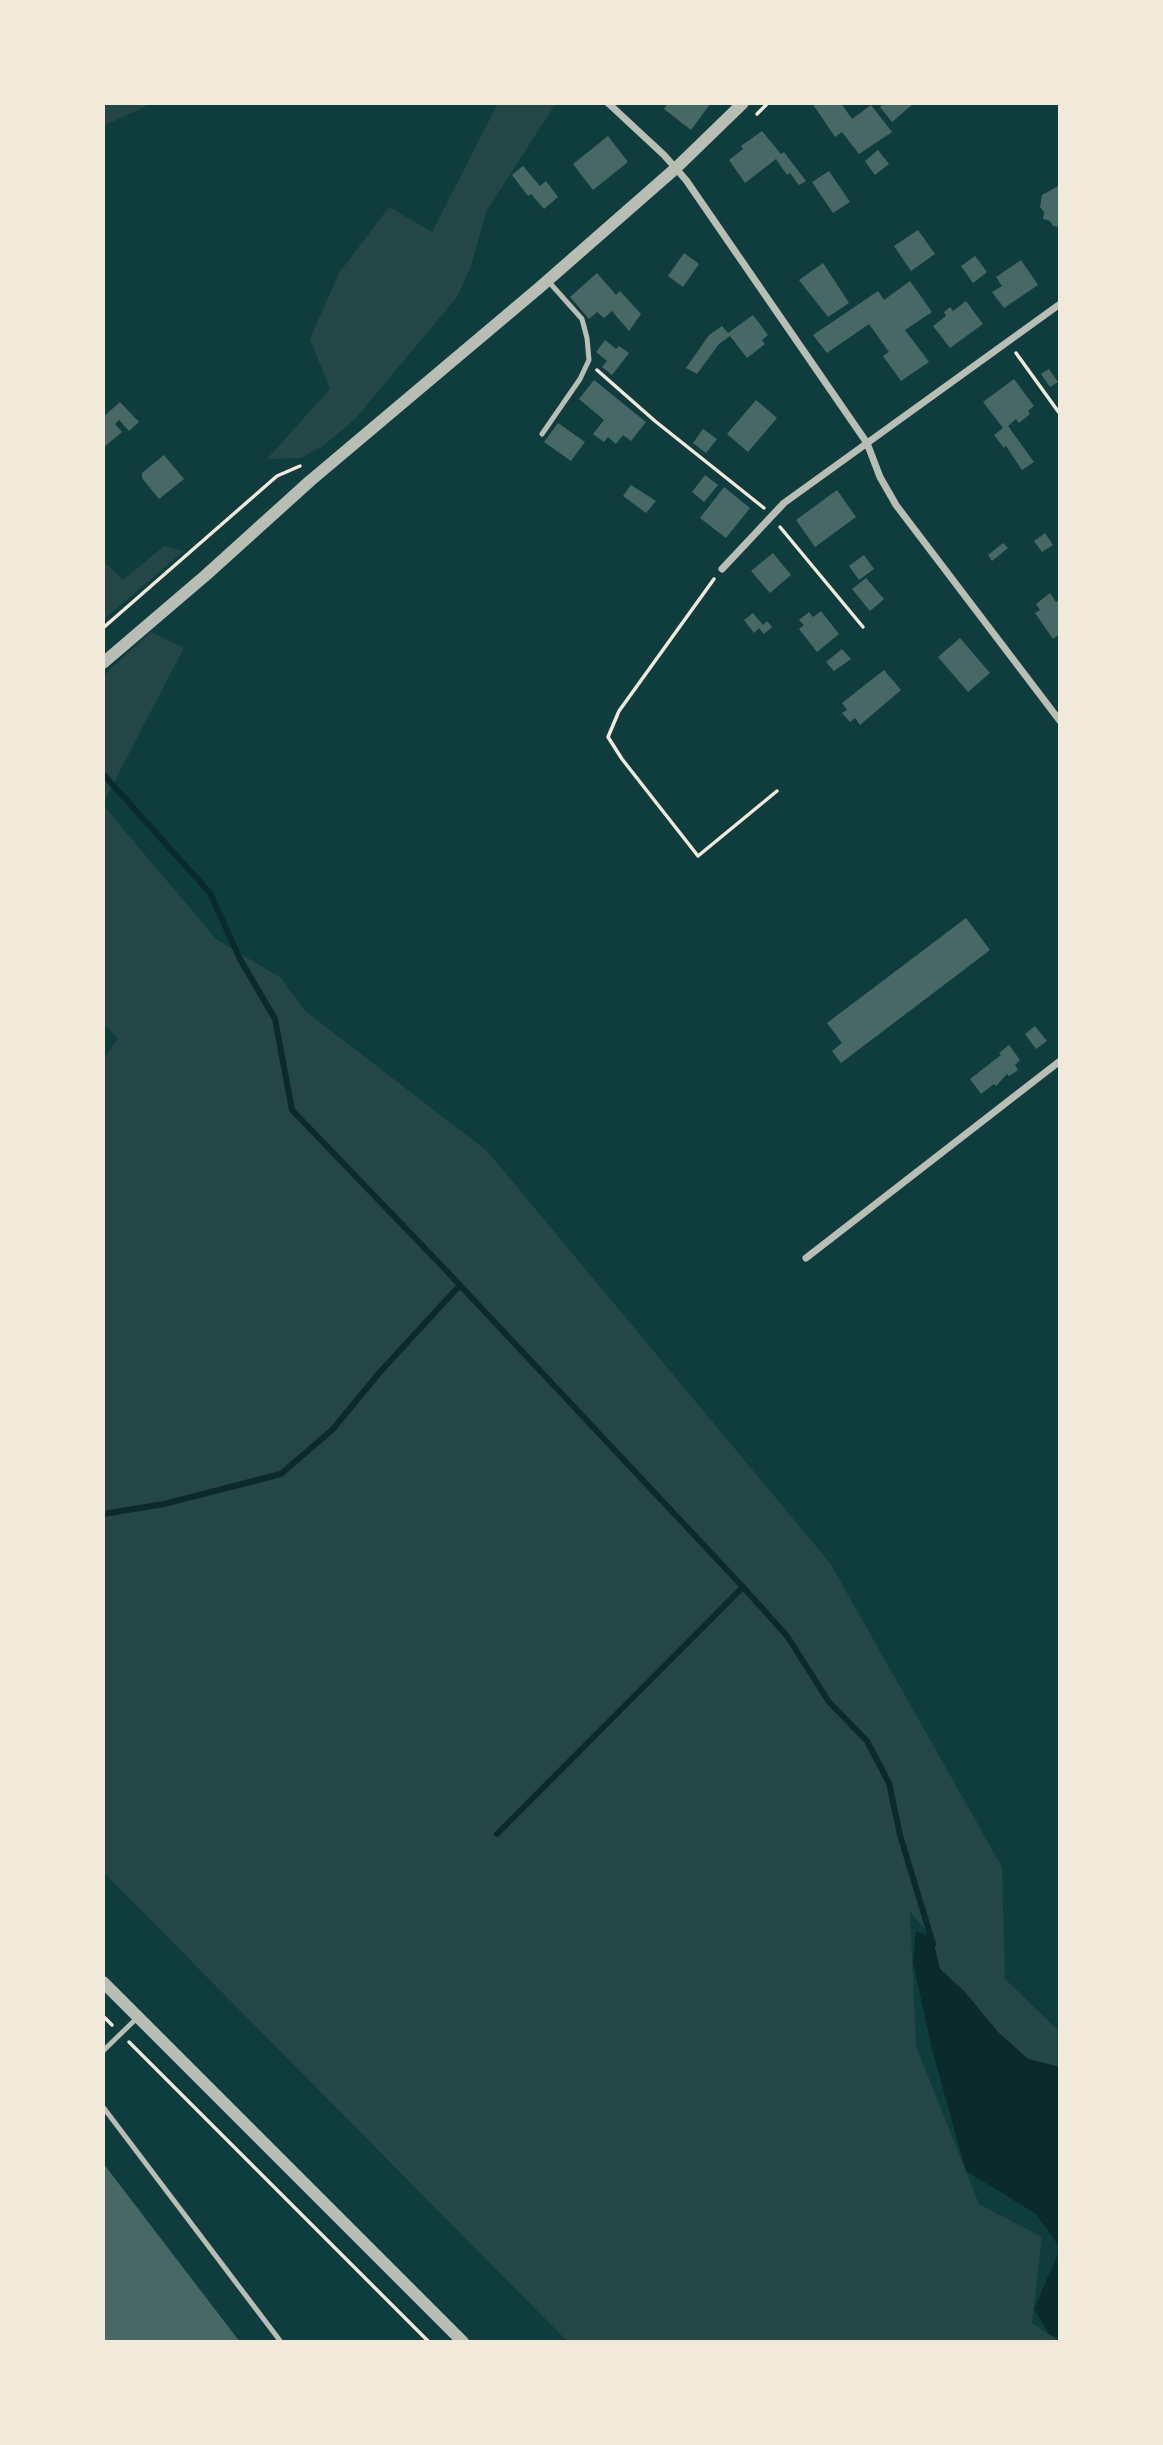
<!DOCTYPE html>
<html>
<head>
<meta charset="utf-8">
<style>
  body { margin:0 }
  #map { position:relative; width:1163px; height:2445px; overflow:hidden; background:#0f3d3e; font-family:Ubuntu,sans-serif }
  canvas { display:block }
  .frame { position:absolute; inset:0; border:105px solid #f1e9da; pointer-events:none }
</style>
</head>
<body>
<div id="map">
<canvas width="1163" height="2445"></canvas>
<div class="frame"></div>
</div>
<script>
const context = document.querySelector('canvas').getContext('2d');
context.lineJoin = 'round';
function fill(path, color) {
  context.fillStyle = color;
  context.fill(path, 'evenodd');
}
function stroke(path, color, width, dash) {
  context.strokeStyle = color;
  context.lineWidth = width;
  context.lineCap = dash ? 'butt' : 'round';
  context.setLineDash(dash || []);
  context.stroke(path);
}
const green = new Path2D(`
  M103 103H153L103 126Z
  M498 103H556L486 212 471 266 457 297 355 419 323 446 301 458 267 459 330 389 310 339 339 273 389 207 432 232Z
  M164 546 184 551 103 620V561L123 580Z
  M151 632 184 648 103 803V676Z
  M103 805 216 939 281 978 304 1010 487 1151 830 1563 1002 1867 1005 1979 1060 2032V2067L1028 2059 998 2032 964 1991 940 1969 932 1937 910 1912 916 2046 979 2204 1042 2237 1032 2323 1060 2342H568L103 1872V1060L118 1038 103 1024Z`);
const water = new Path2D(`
  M916 1931 932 1937 940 1969 964 1991 998 2032 1028 2059 1060 2067V2248L1036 2214 966 2171 932 2049 913 1963Z
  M1060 2249V2339L1049 2334 1034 2309Z`);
const stream = new Path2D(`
  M103 774 210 893 240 959 275 1019 292 1110 441 1265 743 1587 787 1636 829 1702 867 1741 889 1783 900 1835 933 1944
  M103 1514 164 1504 281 1474 333 1429 380 1372 460 1285
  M497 1834 743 1587`);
const building = new Path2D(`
  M668 103H711L691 130 664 109Z
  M812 103H841L852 119 871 105 892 132 859 154 842 132 835 137Z
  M884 103H914L892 122 880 107Z
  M762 131 781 154 784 152 806 181 799 185 790 173 787 175 776 159 745 183 729 160 743 149 741 146Z
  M608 136 628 162 593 190 573 164Z
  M878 150 889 164 875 175 865 161Z
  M523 166 540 186 546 181 558 197 544 209 531 194 528 196 512 175Z
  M829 171 850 202 833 213 812 182Z
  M1060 185V227L1053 226 1050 221 1043 219 1044 212 1040 207 1042 195Z
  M918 230 935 254 911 271 894 246Z
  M684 253 699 264 683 287 668 276Z
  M975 256 987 272 973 283 961 266Z
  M1021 260 1038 285 1004 308 992 292 1002 286 996 277Z
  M823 263 849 303 828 317 799 280Z
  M597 273 616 295 620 291 641 314 629 331 612 311 604 318 597 312 589 319 570 297Z
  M910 281 932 312 905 330 929 362 901 381 883 356 889 352 869 324 827 353 813 335 878 291 884 300Z
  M966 301 983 324 950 348 933 326 946 316 944 312 950 307 953 311Z
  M753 315 768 335 762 340 765 344 747 358 730 336 719 344 697 374 686 368 709 335 722 326 728 333Z
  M605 340 616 349 619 346 629 353 612 375 602 367 607 361 596 352Z
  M1049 369 1058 382 1050 387 1041 374Z
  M1014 379 1034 406 1028 411 1030 414 1019 423 1016 419 1008 426 1034 462 1022 470 1006 446 1004 448 994 435 1003 428 983 402Z
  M594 380 646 422 631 441 623 435 616 444 608 437 604 442 593 434 604 420 579 399Z
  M756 400 777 418 748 452 727 434Z
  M120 402 139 422 129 431 119 420 115 424 122 432 103 448V417Z
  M558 423 585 442 571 461 544 442Z
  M703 429 717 439 706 453 693 443Z
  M164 455 184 479 159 499 142 478V473Z
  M705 475 718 485 704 502 692 492Z
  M631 485 656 501 646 513 623 496Z
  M724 487 750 508 726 538 700 518Z
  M837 490 856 517 815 547 796 520Z
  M1045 533 1053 545 1042 552 1034 541Z
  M1003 543 1008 548 992 561 988 555Z
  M773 553 791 575 770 593 751 571Z
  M864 555 874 569 859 580 849 566Z
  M866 578 884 599 870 611 852 589Z
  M1050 593 1056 602 1060 599V634L1053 639 1035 613 1040 610 1036 604Z
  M821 611 839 634 817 652 799 629 804 625 799 620 809 612 813 617Z
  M753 613 763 625 767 621 772 627 764 634 759 628 754 633 744 620Z
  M960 638 990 673 968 692 938 657Z
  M842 649 851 659 834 671 826 662Z
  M884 670 901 690 860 725 855 718 850 722 842 713 847 710 842 703Z
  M966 918 990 950 841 1063 832 1051 842 1043 827 1023Z
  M1035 1026 1047 1041 1036 1049 1025 1034Z
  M1009 1045 1020 1060 1015 1065 1018 1070 1009 1076 1007 1074 996 1086 994 1084 981 1094 970 1079 1001 1055 999 1053Z
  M103 2163 240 2342H103Z`);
const path = new Path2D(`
  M757 114 768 103
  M1016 353 1060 414
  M597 370 655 421 764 508
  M780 527 863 627
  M714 579 619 711 608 737 622 759 698 856 777 791
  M103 628 277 476 300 466
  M103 2016 112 2025
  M129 2042 429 2342`);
const service = new Path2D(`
  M542 434 580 379 589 360 587 338 582 319 549 282
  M103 2051 138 2017
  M103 2107 281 2342`);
const minor = new Path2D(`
  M608 103 664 155 686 180 867 443 880 477 896 505 1060 721
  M722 569 784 503 1060 304
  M806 1258 1060 1061`);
const tertiary = new Path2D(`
  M103 663 206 575 310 481 539 288 676 168 743 103
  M103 1982 463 2342`);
fill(green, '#244646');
fill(water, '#0a2a2b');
stroke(stream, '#0a2a2b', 6);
fill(building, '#486865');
stroke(path, '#f1e9da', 3.5);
stroke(service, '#b8beb3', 5);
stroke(minor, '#b8beb3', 7);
stroke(tertiary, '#b8beb3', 12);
</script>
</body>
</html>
